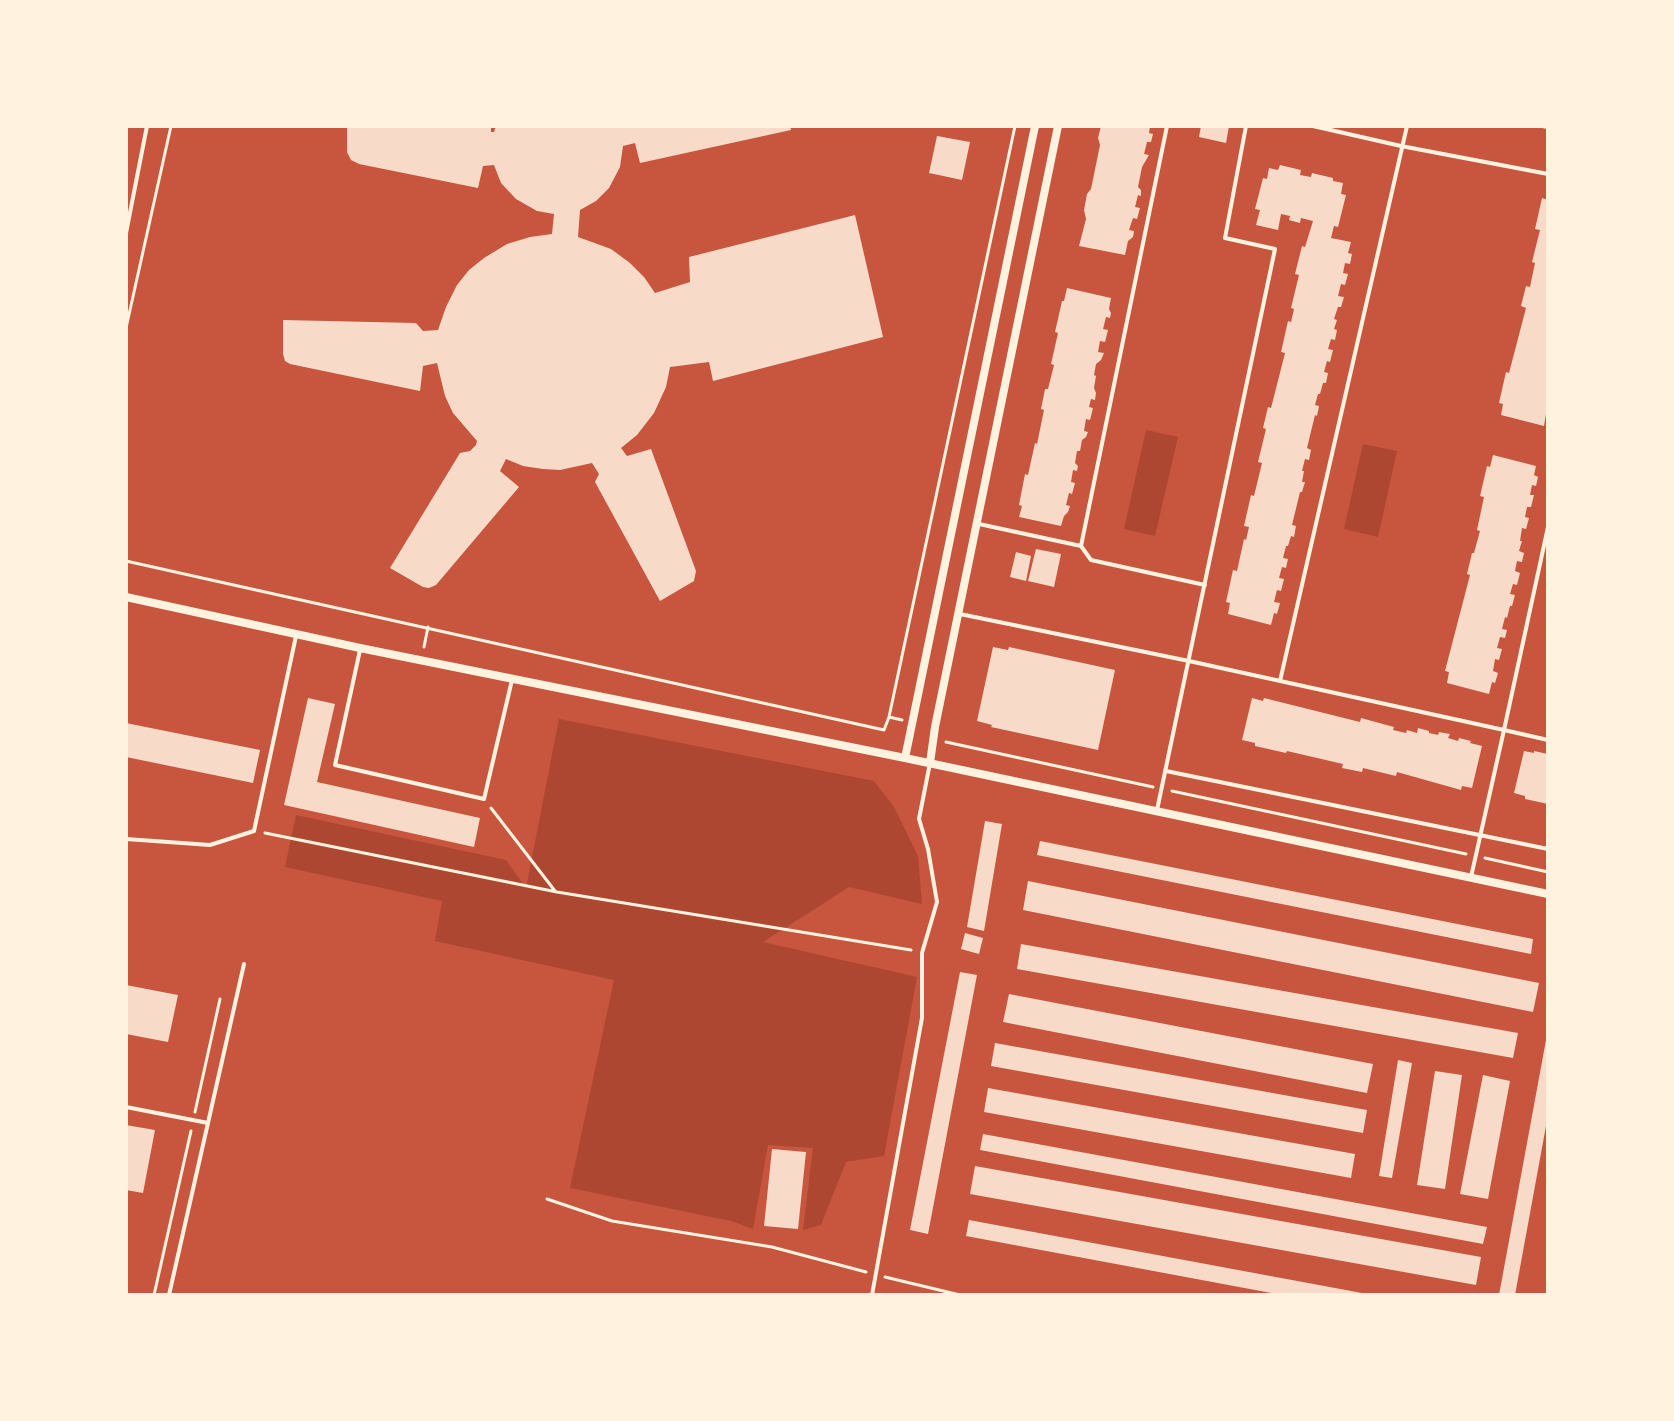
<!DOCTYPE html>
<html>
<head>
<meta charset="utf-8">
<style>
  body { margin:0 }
  #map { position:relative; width:1674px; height:1421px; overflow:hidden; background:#c8553d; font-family:"Golos Text",sans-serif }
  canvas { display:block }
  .frame { position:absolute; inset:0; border:128px solid #fff3e0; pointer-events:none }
</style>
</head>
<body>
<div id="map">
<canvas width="1674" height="1421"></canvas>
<div class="frame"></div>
</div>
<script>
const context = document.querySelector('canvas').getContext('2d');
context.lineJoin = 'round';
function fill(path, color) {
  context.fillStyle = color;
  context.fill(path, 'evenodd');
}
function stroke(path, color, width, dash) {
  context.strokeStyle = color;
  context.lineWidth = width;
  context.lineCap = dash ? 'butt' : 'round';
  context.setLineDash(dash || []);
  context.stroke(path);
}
const green = new Path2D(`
  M1146 430 1178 437 1155 536 1124 529Z
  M1363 444 1397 451 1378 537 1344 529Z
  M559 719 874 781 894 807 918 856 922 904 849 887 763 942 917 977 884 1156 846 1162 821 1225 803 1230 813 1148 768 1145 753 1229 731 1221 570 1188 614 980 435 941 442 901 285 867 296 815 506 860 526 888Z`);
const building = new Path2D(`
  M347 126H491V132H494L496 126H790L791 130 640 163 635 143 623 146 620 167 609 188 596 201 580 210 578 237 611 249 630 263 644 277 655 293 690 282 689 257 855 215 883 337 713 381 709 362 670 367 666 387 654 413 637 435 621 448 627 456 651 449 696 571 694 581 660 601 595 482 599 474 592 463 560 470 543 469 523 466 506 459 500 471 519 487 436 585 429 588 423 587 390 568 460 453 470 451 476 445 477 441 453 413 445 396 437 363 423 366 420 391 290 364 285 361 283 354V320L416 323 423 331 438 330 446 307 457 285 469 270 484 258 507 244 530 237 552 234 554 214 537 211 516 199 501 183 494 165 483 166 478 188 359 164 351 160 347 152Z
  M1101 126H1150L1149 133 1153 134 1151 142H1147L1144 154 1149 155 1142 167 1138 187 1141 190V196L1138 195 1135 207 1140 208 1137 219 1133 218 1129 230 1134 231 1133 237 1128 241 1125 255 1079 246 1086 219 1084 210 1087 194 1091 189 1100 145 1098 138Z
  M1201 126H1229L1226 143 1199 137Z
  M937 136 970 142 962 180 929 173Z
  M1280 165 1301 170 1300 175 1311 177 1312 173 1333 178V181L1343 183 1341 194 1346 195 1338 227 1334 226 1331 238 1351 242 1348 253 1352 254 1350 264 1345 263 1343 273 1348 274 1345 285 1341 284 1338 296 1344 297 1341 307H1338L1334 319 1337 320 1334 329 1337 330 1335 340 1331 339 1328 349 1333 350 1330 362 1327 361 1324 372 1328 373 1326 383H1323L1320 394H1318L1315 405 1319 406 1317 416 1315 415 1307 448 1311 450 1309 460 1305 459 1302 471H1304L1302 482H1305L1302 492H1300L1292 525 1296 526 1294 537 1291 536 1288 546H1286L1283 558 1288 559 1286 568 1282 567 1279 578 1284 579 1281 591 1277 590 1274 602 1280 603 1277 614 1274 613 1271 625 1228 614 1230 603 1226 602 1233 570 1237 571 1244 539 1246 540 1249 527 1244 526 1251 495 1254 496 1262 463 1258 462 1266 429 1263 428 1268 407 1271 408 1285 353 1281 352 1288 321 1291 322 1294 309 1291 308 1299 275 1295 274 1302 246 1305 247 1313 221 1301 218 1300 223 1289 220 1290 216 1281 214 1278 230 1256 225 1260 210 1255 209 1263 178 1267 179 1269 168 1278 170Z
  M1542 198 1548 200V414H1546L1544 426 1501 415 1503 404 1499 403 1506 372 1509 373 1526 308 1521 306 1526 286 1530 287 1535 263 1532 262 1540 230 1535 229Z
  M1067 288 1111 298 1109 309 1111 313 1110 318 1106 317 1103 329 1108 330 1105 342 1100 341 1098 352 1104 353 1101 360 1096 364 1094 375 1096 376 1094 388 1096 393 1095 400 1091 399 1089 407 1093 408 1090 420 1086 419 1084 431 1088 432 1086 437 1082 440 1080 451H1077L1075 463 1078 466 1077 471 1073 470 1071 482 1075 483 1072 494 1069 493 1066 505 1070 506 1068 512 1064 516 1061 526 1019 517 1022 506 1019 505 1025 474 1028 475 1035 443 1037 444 1044 410 1041 409 1045 389H1048L1054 365 1051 364 1058 333 1055 332 1062 301H1064Z
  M1493 455 1536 466 1534 475 1538 477 1536 486 1532 485 1530 495H1534L1531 507H1527L1525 517 1529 518 1526 529 1522 528 1520 541H1522L1519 551 1524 553 1522 562 1517 561 1515 571 1520 573 1517 585 1513 584 1510 594 1515 595 1512 606H1510L1507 618 1505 617 1502 629 1507 630 1505 638 1500 637 1497 648 1502 649 1499 660 1495 659 1493 671 1498 673 1495 683 1492 682 1489 694 1447 683 1449 672 1445 671 1470 575 1467 574 1472 553H1474L1480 531 1477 530 1484 497 1480 496 1487 466 1490 467Z
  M1036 549 1061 554 1054 587 1028 581Z
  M1016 552 1031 556 1026 581 1010 577Z
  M993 647 1008 650 1009 647 1115 670 1098 750 991 727 992 725 977 721Z
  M308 698 335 704 317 782 480 818 474 847 284 805Z
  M1252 698 1263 701 1264 698 1360 722 1361 718 1394 727 1393 730 1406 733 1407 730 1417 733 1418 728 1429 731V733L1438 735 1439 732 1450 734 1448 738 1458 741 1459 738 1471 741 1470 743 1482 746 1472 788 1462 786 1461 790 1397 772 1396 776 1363 768 1362 772 1342 768 1343 764 1287 751 1286 753 1255 746V743L1242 740Z
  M126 723 260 750 253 783 126 757Z
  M1524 751 1534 753V751L1548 754V804L1525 799V796L1514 793Z
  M985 821 1002 824 984 931 967 927Z
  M1040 841 1533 939 1531 954 1037 855Z
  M1028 881 1539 983 1533 1012 1023 910Z
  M965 933 983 938 979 954 961 949Z
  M1021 944 1518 1033 1513 1058 1017 969Z
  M960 972 977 975 928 1234 910 1230Z
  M126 985 178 995 168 1042 126 1034Z
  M1009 994 1373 1064 1367 1093 1003 1022Z
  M1546 1040H1548V1115L1515 1295H1499Z
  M995 1043 1367 1110 1363 1133 991 1066Z
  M1398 1060 1412 1063 1392 1178 1379 1176Z
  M1435 1071 1462 1075 1445 1189 1417 1185Z
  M1483 1075 1510 1081 1488 1199 1460 1194Z
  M988 1088 1355 1154 1351 1178 984 1112Z
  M126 1125 155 1130 143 1193 126 1190Z
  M983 1134 1487 1227 1483 1244 980 1150Z
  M772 1149 806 1152 798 1229 764 1226Z
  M975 1166 1481 1257 1476 1285 970 1194Z
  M969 1220 1362 1293V1295H1282L966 1236Z`);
const path = new Path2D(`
  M126 328 171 126
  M126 561 884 730 889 717 902 720
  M424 647 428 627
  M889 717 1015 126
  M946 742 1153 787
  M1172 791 1466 854
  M491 808 555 891
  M265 833 557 892 911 950
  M1485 858 1548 872
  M195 1112 220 999
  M547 1199 612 1221 772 1247 866 1272
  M885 1277 960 1295
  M154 1295 191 1131`);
const service = new Path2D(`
  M1313 126 1401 146 1548 174
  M1542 126 1548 127
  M126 233 147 126
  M979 524 1081 546 1091 560 1205 585
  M1548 527 1504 730 1548 740
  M1081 546 1167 126
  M960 614 1189 661 1504 730 1471 877
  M360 650 335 765 484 799 512 680
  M1280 681 1407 126
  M1166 771 1548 849
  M1157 810 1275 249 1225 238 1246 126
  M126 839 210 845 254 831 296 636
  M126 1107 208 1123
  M169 1295 244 964
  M872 1295 922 1018V953L937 902 928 849 919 819 930 763`);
const minor = new Path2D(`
  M126 597 360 648 905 758 1548 894
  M905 758 1035 126
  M930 763 935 727 1058 126`);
fill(green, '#ae4732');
fill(building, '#f7dbc8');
stroke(path, '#fff3e0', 3);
stroke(service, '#fff3e0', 4);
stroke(minor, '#fff3e0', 8);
</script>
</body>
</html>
